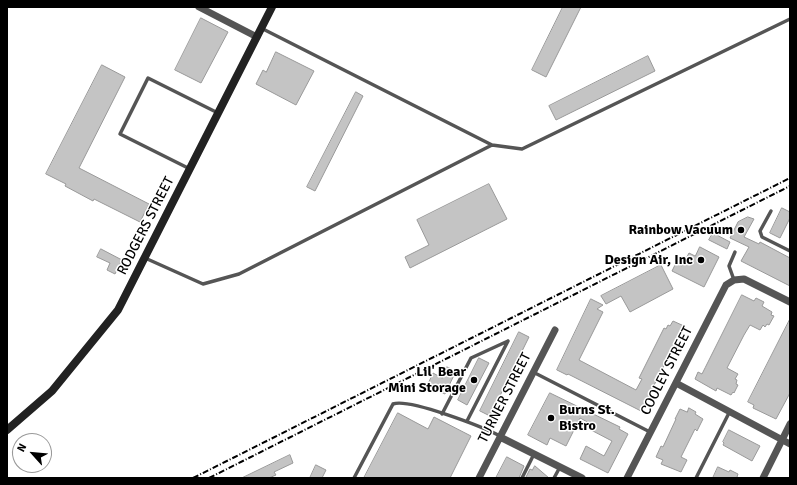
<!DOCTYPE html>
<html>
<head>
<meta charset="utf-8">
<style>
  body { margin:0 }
  #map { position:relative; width:797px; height:485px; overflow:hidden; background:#fff; font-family:Signika,sans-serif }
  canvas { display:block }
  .frame { position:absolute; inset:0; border:8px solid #000; pointer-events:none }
  .north { position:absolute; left:12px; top:433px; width:40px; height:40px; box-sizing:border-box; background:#fff; border:1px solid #999; border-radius:50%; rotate:297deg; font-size:11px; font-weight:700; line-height:16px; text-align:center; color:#000 }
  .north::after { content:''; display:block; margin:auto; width:14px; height:18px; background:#000; clip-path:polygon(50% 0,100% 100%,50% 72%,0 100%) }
</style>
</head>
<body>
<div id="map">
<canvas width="797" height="485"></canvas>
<div class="frame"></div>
<div class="north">N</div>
</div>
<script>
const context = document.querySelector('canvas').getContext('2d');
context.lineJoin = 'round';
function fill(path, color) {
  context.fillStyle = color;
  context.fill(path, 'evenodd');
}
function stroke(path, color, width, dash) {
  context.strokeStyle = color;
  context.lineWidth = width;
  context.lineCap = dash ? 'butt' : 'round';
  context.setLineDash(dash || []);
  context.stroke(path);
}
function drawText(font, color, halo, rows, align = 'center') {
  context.font = font + ' Signika,sans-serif';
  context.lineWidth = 3;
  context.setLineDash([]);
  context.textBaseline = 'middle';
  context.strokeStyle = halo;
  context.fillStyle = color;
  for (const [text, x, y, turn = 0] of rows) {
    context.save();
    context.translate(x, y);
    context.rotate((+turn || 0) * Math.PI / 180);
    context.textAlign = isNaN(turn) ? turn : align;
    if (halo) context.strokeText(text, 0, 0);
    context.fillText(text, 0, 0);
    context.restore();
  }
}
const building = new Path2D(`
  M563 7H581L546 77 532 70Z
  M201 18 228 32 201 83 175 70Z
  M276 52 314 71 296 105 256 84 263 70 266 72Z
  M648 56 655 71 556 120 549 106Z
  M102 65 125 77 79 168 149 204 140 222 94 199 93 201 65 186 66 184 46 174Z
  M356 92 363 96 315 191 307 187Z
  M489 184 507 219 410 268 405 257 429 245 417 220Z
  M782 208 790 212V218L780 238 770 233Z
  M748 217 754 219 744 237 759 244 760 242 790 258V286L741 261 749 247 730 238 738 222Z
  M713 233 730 242 727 249 709 240Z
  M700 247 719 257 704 287 672 271 676 263 682 266 689 253 695 256Z
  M101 249 122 260 115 274 107 270 110 263 97 257Z
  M661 265 673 289 630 312 621 296 606 304 601 296Z
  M742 295 754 301 756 298 764 302 762 306 772 312 771 315 774 316 769 325 767 324 765 327 763 325 760 330 750 325 744 335 727 368 738 374 735 379 737 380 736 384 738 385 734 393 733 392 731 395 717 388 716 391 695 379 698 372 702 374 705 368Z
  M591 299 603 305 597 309 603 312 579 360 636 390 642 379 639 378 664 328 666 329 668 325 670 326 673 321 684 326 641 411 568 374 567 375 557 370Z
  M790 319V393L776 419 753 408 754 405 748 402Z
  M519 332 529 337 490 416 480 411Z
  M479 358 489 363 467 405 458 400Z
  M447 367 456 371 445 394 427 386 433 373 442 378Z
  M550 393 620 427 619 429 628 434 608 473 580 459 586 446 604 456 612 441 591 430 593 425 580 418 566 446 550 438 547 445 528 435Z
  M689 408 696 412 695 414 703 419 697 431 695 429 681 457 687 460 681 472 661 464 663 460 656 457 661 446 663 447 676 419H675L680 409 687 412Z
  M398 413 428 429 434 417 471 436 450 478H364Z
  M729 430 760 446 752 461 723 445 724 443 723 442Z
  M290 455 293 463 274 472 276 475 269 478H242Z
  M507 457 524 466 519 478H496Z
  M316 465 326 470 322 478H310Z
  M535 466 549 478H527L526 477 530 469 532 470Z
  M718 467 729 472 730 470 738 474 737 477 739 478H713Z`);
const path = new Path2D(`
  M577 425 578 424`);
const lane = new Path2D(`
  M261 28 492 145
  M190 169 120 134 148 78 218 113
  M771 211 760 231 762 237 790 251
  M145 258 203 284 239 274 492 145 522 149 790 19
  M734 280 729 266 735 252
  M533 372 650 432
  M442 414 471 358 508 341
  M467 421 508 341
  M354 478 393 404C409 398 483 427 500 436
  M522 478 534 454
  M554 478 560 467
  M696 478 730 411`);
const street = new Path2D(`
  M199 7 257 37
  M676 383 790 444
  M500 437 582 478
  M479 478 555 330
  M627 478 726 285 734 280 744 279 790 302
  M763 478 790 424`);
const secondary = new Path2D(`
  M7 430 52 391 118 310 272 7`);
const rail = new Path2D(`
  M193 478 790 178
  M209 478 790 186`);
const markers = [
  [741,230,4,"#000"],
  [701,260,4,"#000"],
  [474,380,4,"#000"],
  [551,418,4,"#000"]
];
const streetNames = [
  ["RODGERS STREET",146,226,-63],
  ["COOLEY STREET",667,371,-63],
  ["TURNER STREET",505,398,-63]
];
const poiNames = [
  ["Rainbow Vacuum",733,230],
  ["Design Air, Inc",693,260],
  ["Lil' Bear",466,372],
  ["Mini Storage",466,388],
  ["Burns St.",559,410,"left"],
  ["Bistro",559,426,"left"]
];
fill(building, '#c4c4c4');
stroke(building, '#999', 1);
stroke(path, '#777', 1.5, [1, 2]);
stroke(lane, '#555', 3.5);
stroke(street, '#555', 7);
stroke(secondary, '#222', 8);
stroke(rail, '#000', 2, [6, 2, 1, 2]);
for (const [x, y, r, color] of markers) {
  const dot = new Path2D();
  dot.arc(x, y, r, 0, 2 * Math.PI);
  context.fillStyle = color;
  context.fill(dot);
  stroke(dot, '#fff', 1.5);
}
drawText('14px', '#000', '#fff', streetNames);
drawText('bold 14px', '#000', '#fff', poiNames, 'right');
</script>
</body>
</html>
